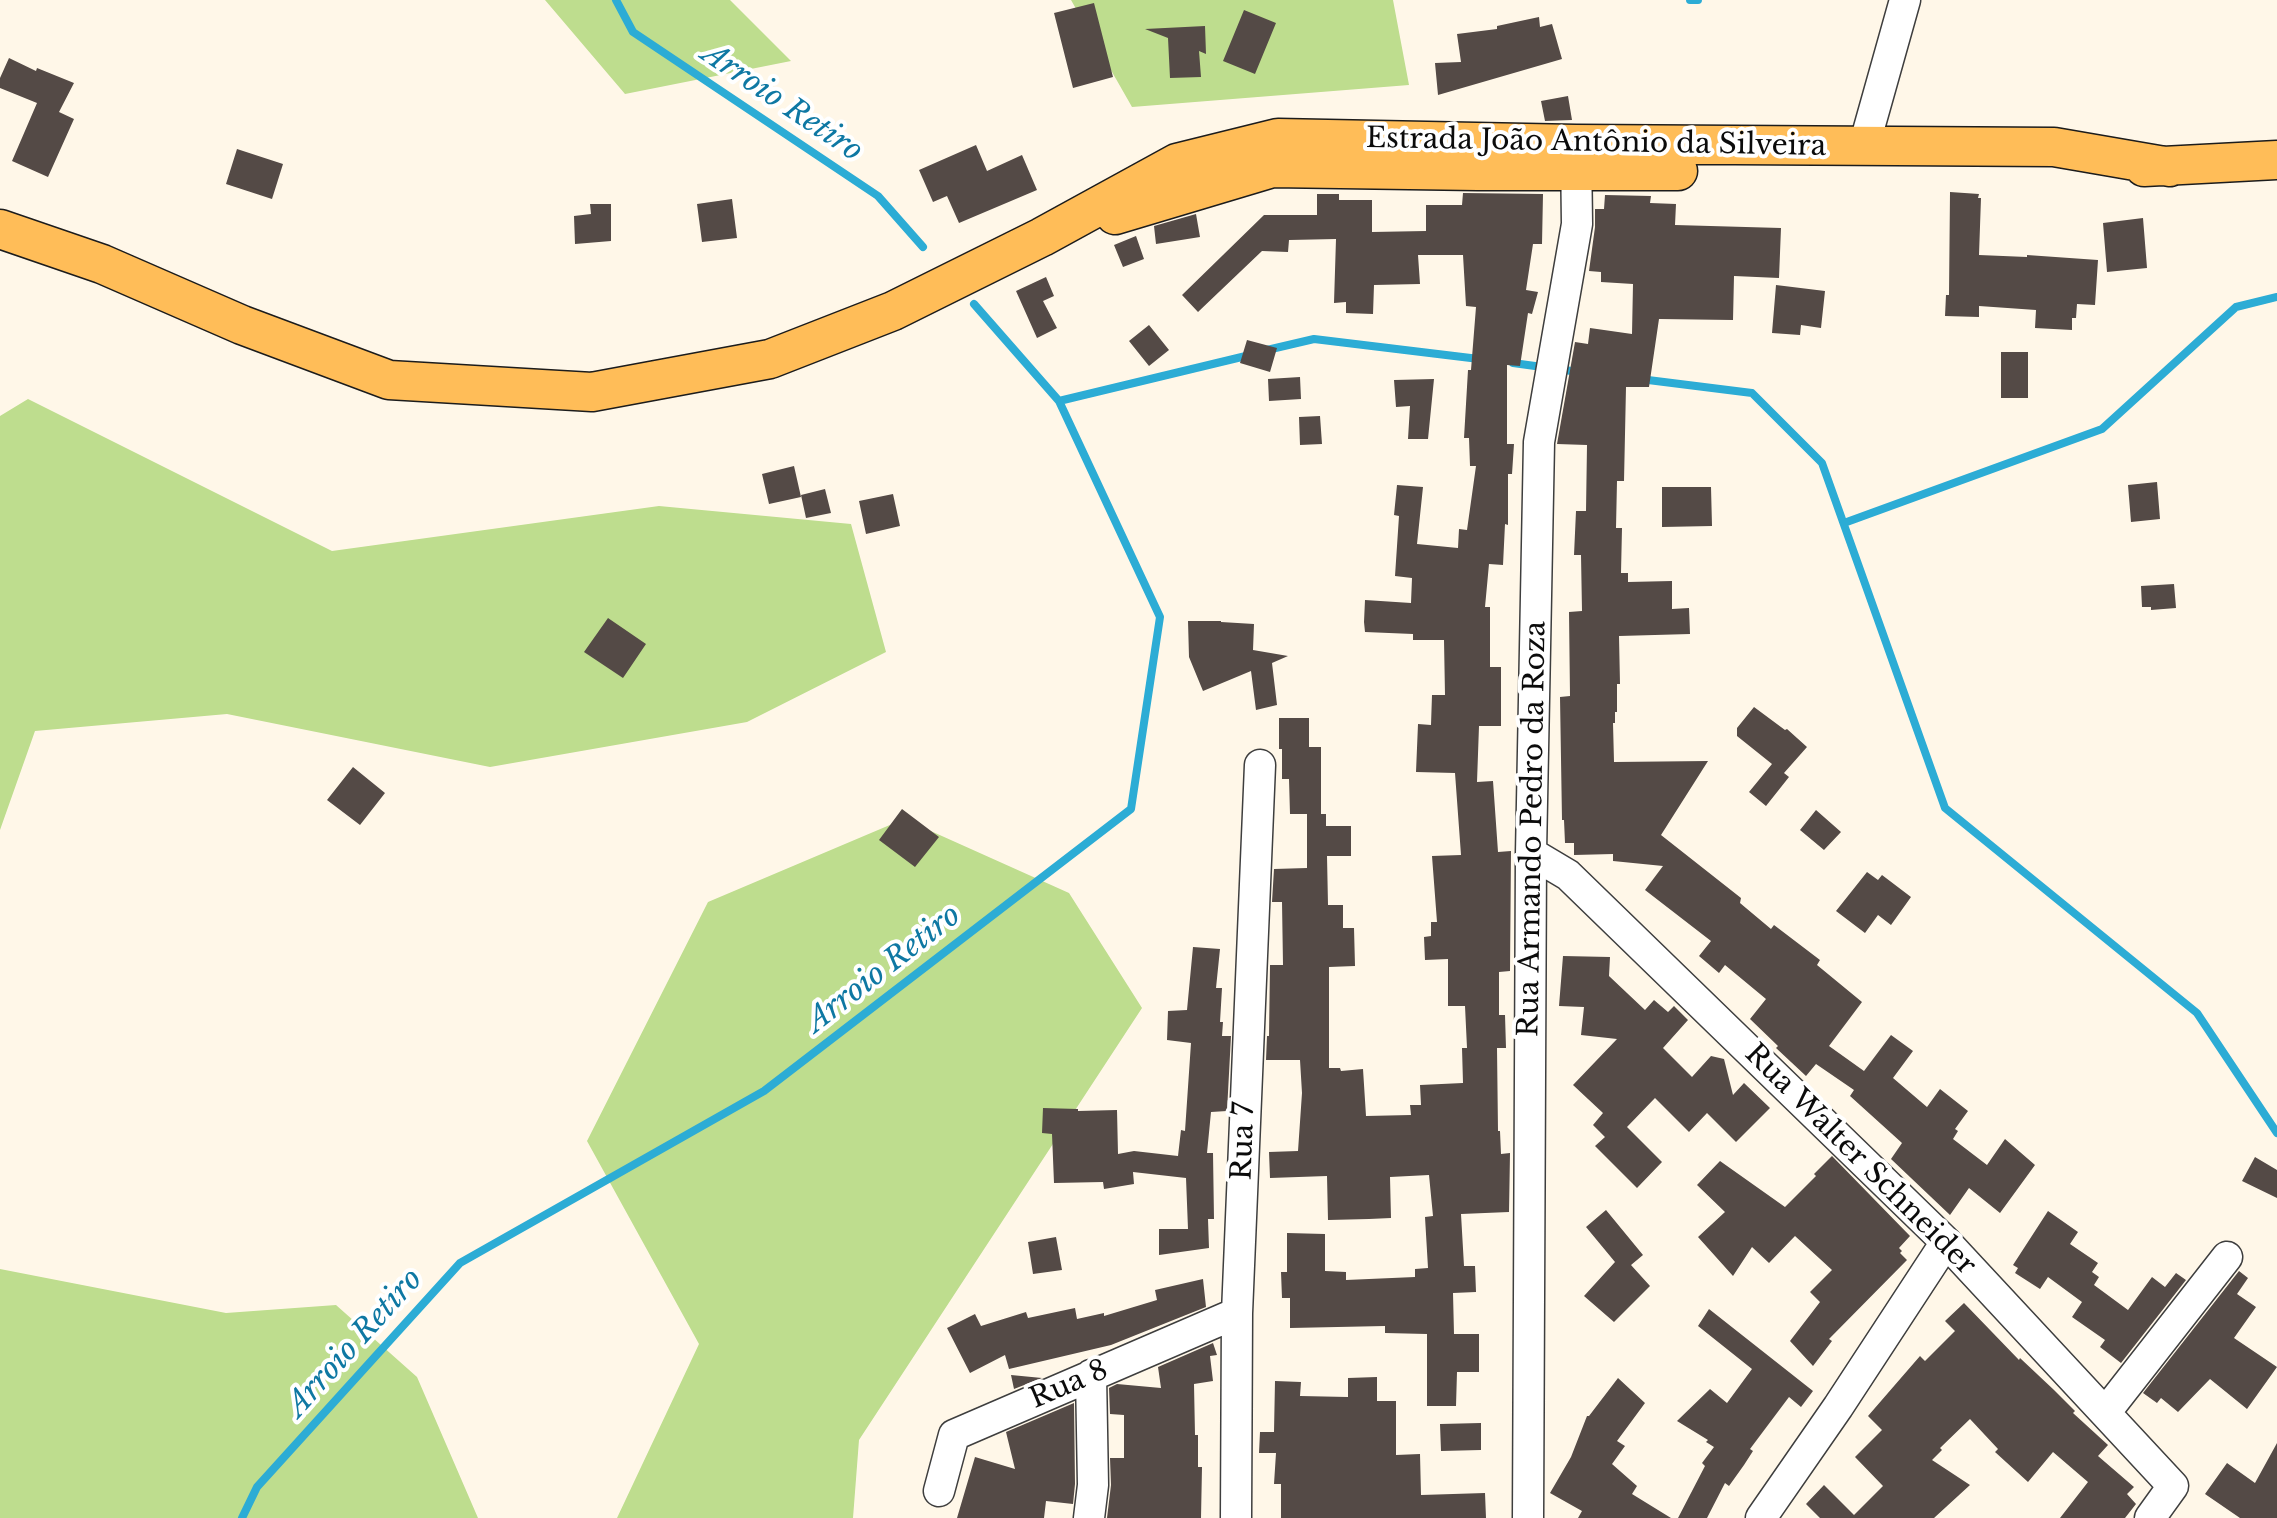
<!DOCTYPE html>
<html>
<head>
<meta charset="utf-8">
<style>
  body { margin:0 }
  canvas { display:block; background:#fff7e8 }
</style>
</head>
<body>
<canvas width="2277" height="1518"></canvas>
<script>
const context = document.querySelector('canvas').getContext('2d');
context.lineJoin = 'round';
function fill(path, color) {
  context.fillStyle = color;
  context.fill(path, 'evenodd');
}
function stroke(path, color, width, dash) {
  context.strokeStyle = color;
  context.lineWidth = width;
  context.lineCap = dash ? 'butt' : 'round';
  context.setLineDash(dash || []);
  context.stroke(path);
}
function drawText(font, color, halo, rows, align = 'center') {
  context.font = font + ' "Libre Baskerville",serif';
  context.lineWidth = 8;
  context.setLineDash([]);
  context.textBaseline = 'middle';
  context.strokeStyle = halo;
  context.fillStyle = color;
  for (const [text, x, y, turn = 0] of rows) {
    context.save();
    context.translate(x, y);
    context.rotate((+turn || 0) * Math.PI / 180);
    context.textAlign = isNaN(turn) ? turn : align;
    if (halo) context.strokeText(text, 0, 0);
    context.fillText(text, 0, 0);
    context.restore();
  }
}
const forest = new Path2D(`
  M545 0H730L791 61 625 94Z
  M1071 0H1393L1409 85 1132 107Z
  M28 399 332 551 659 506 851 524 886 652 747 722 490 767 227 714 35 731 0 830V416Z
  M904 819 1069 893 1142 1008 859 1440 853 1518H617L699 1344 587 1141 708 902Z
  M0 1269 226 1313 336 1305 417 1377 478 1518H0Z`);
const stream = new Path2D(`
  M616 0 633 32 878 196 923 247
  M1690 0H1698
  M1267 350 1314 339 1479 359
  M1513 363 1579 372
  M1640 379 1752 393 1822 463 1945 808 2197 1013 2277 1133
  M1059 401 1250 355
  M1844 523 2102 429 2236 307 2277 297
  M242 1518 257 1487 460 1263 764 1091 1131 809 1160 617 1059 401 974 304`);
const building = new Path2D(`
  M1094 3 1113 77 1073 88 1054 13Z
  M1244 10 1276 23 1255 74 1223 61Z
  M1539 17 1540 27 1552 24 1562 59 1438 95 1435 63 1461 62 1457 34 1497 29V26Z
  M1205 26 1206 54 1199 51 1201 77 1170 78 1168 38 1145 29Z
  M9 58 36 71 37 68 74 83 59 112 74 119 48 177 12 161 37 103 0 88V78Z
  M1568 96 1572 120 1545 121 1541 101Z
  M976 145 987 171 1022 155 1037 190 959 223 947 196 933 202 919 170Z
  M237 149 283 164 272 199 226 184Z
  M1950 192 1979 194 1978 198H1981L1979 255 2027 257V255L2098 260 2095 305 2077 304 2076 318H2072V330L2035 328 2036 310 1979 306V317L1945 316 1946 295H1949Z
  M1463 193 1543 194 1542 244H1533L1526 290 1538 292 1532 314 1528 313 1520 366 1507 365V444H1514L1512 474H1508V525L1505 524 1503 565 1489 564 1485 607H1490V667H1501V726H1479L1477 782 1493 781 1498 852 1511 851 1510 971 1499 972V1015H1505L1506 1048H1497L1498 1131H1500L1501 1154 1510 1153 1509 1212 1461 1214 1464 1266H1475L1476 1292 1453 1293 1454 1334H1479V1372H1457L1456 1406H1427V1334L1385 1333V1326L1290 1328V1298H1282L1281 1272H1287V1233L1325 1234V1271L1346 1272V1280L1415 1277V1269L1428 1268 1425 1217 1433 1216 1429 1175 1390 1177 1391 1218 1369 1219 1328 1220 1327 1176 1270 1178 1269 1152 1298 1151 1302 1093 1300 1060H1266L1267 1036H1269L1270 965H1283L1282 902H1272L1274 869 1307 868V814H1326V826H1351V856H1327L1328 905H1343V928H1354L1355 966 1329 967V1068H1340L1341 1071 1363 1069 1366 1116 1411 1115 1410 1105H1421L1420 1085 1463 1083 1462 1048H1467L1465 1006H1448V959L1425 960 1424 937 1431 936V922H1437L1432 856 1461 855 1455 773 1416 772 1418 724 1431 725 1432 695H1445L1444 640H1413V634L1365 632 1364 622 1365 600 1411 603 1412 578 1395 576 1399 516 1394 515 1397 485 1423 487 1417 544 1458 548 1459 529 1467 530 1476 466H1470L1469 438H1464L1468 370H1471L1476 307 1466 306 1463 255H1418L1420 284 1374 285 1373 314 1346 313V302L1334 303 1336 239 1289 240 1288 252 1262 251 1198 312 1182 295 1264 215H1317V194H1339V200H1372V232L1426 231V205H1462Z
  M1605 195 1651 196 1650 203 1676 204 1675 225 1781 228 1779 278 1734 276 1733 320 1659 319 1649 387H1626L1624 481H1617L1616 528H1622L1621 573H1628V582L1672 581V609L1689 608 1690 634 1619 636 1620 684H1617V712H1615V723H1613L1614 762 1708 761 1661 835 1741 898 1740 903 1771 929 1774 925 1820 960 1817 965 1862 1002 1829 1046 1864 1071 1891 1035 1913 1051 1893 1078 1927 1107 1940 1089 1968 1111 1955 1129 1958 1131 1953 1139 1987 1165 2005 1139 2035 1165 2000 1213 1969 1188 1950 1215 1891 1159 1902 1143 1850 1096 1854 1090 1816 1064 1806 1076 1776 1048 1778 1046 1750 1019 1766 999 1725 965 1719 973 1699 956 1711 941 1645 890 1663 866 1613 861V854L1574 855V843H1565L1564 820H1562L1560 697 1570 696 1569 612 1582 611 1581 555H1574L1576 511H1586L1587 445 1557 444 1575 342 1588 344 1590 328 1632 334 1633 284 1601 282V272L1589 271 1595 227V209H1604Z
  M732 199 737 238 702 242 697 204Z
  M590 204H611V241L575 244 574 216 591 214Z
  M1196 214 1200 237 1156 244 1154 226Z
  M2143 218 2147 268 2107 272 2103 223Z
  M1136 236 1144 259 1123 267 1114 245Z
  M1046 277 1054 296 1043 301 1057 328 1037 338 1016 291Z
  M1776 285 1825 291 1821 328 1801 325 1800 335 1772 333Z
  M1149 325 1169 350 1149 366 1129 341Z
  M1247 340 1277 348 1270 372 1240 363Z
  M2001 352H2028V398H2001Z
  M1300 377 1301 399 1269 401 1268 379Z
  M1434 379 1428 439H1408L1410 406 1396 407 1394 380Z
  M1320 416 1322 444 1300 445 1299 417Z
  M794 466 801 497 769 504 762 474Z
  M2157 482 2160 519 2131 522 2128 485Z
  M1662 487H1711L1712 526 1662 527Z
  M825 489 831 513 806 518 801 495Z
  M893 494 900 526 866 534 859 501Z
  M2174 584 2176 608 2151 610V607H2142L2141 586Z
  M608 618 646 644 623 678 584 652Z
  M1188 621H1221V622L1254 624 1253 650 1288 656 1272 663 1277 705 1256 710 1251 671 1203 691 1189 657Z
  M1754 707 1785 730 1787 729 1807 747 1784 773 1789 777 1766 806 1749 792 1772 764 1737 736V728Z
  M1279 718H1309V747H1321V814H1290L1289 779H1282V749H1279Z
  M353 767 385 793 360 825 327 800Z
  M902 809 939 837 915 867 879 840Z
  M1816 810 1841 832 1824 850 1800 830Z
  M1867 872 1878 880 1882 875 1911 897 1891 925 1878 915 1865 933 1836 911Z
  M1193 947 1220 949 1216 988H1222L1220 1022H1223L1222 1036H1231L1227 1111 1211 1112 1207 1153H1213L1214 1219H1208L1209 1248 1159 1255V1229H1188L1186 1178 1133 1172 1134 1184 1104 1189 1103 1182 1054 1183 1052 1134 1042 1133 1043 1108 1078 1109V1111L1117 1110 1118 1154 1134 1151 1178 1156 1181 1130 1185 1131 1191 1043 1167 1040 1168 1011 1187 1010Z
  M1563 956 1610 957 1609 976 1645 1010 1654 1000 1668 1012 1674 1006 1688 1020 1663 1048 1692 1077 1711 1056 1724 1059 1733 1095 1744 1083 1770 1108 1736 1142 1707 1113 1689 1132 1655 1098 1627 1127 1662 1162 1637 1188 1595 1146 1605 1137 1593 1125 1603 1113 1573 1085 1617 1039 1581 1035 1584 1007 1559 1006Z
  M1832 1156 1910 1236 1899 1248 1902 1251 1900 1253 1907 1260 1829 1339 1832 1341 1813 1366 1790 1341 1820 1302 1810 1292 1832 1270 1795 1236 1769 1263 1752 1247 1733 1276 1698 1237 1725 1212 1697 1185 1720 1161 1785 1207 1816 1176 1814 1174Z
  M2255 1157 2277 1170V1198L2242 1181Z
  M1606 1210 1643 1255 1631 1265 1650 1286 1614 1322 1584 1296 1615 1262 1586 1227Z
  M2048 1211 2078 1232 2070 1244 2098 1263 2092 1272 2099 1277 2094 1285 2128 1310 2152 1277 2165 1287 2176 1273 2186 1280 2121 1363 2100 1347 2105 1340 2072 1317 2082 1302 2048 1277 2040 1289 2015 1273 2018 1268 2013 1265Z
  M1056 1237 1062 1270 1033 1274 1028 1242Z
  M2239 1271 2248 1278 2237 1294 2256 1307 2234 1338 2277 1367 2247 1409 2210 1379 2178 1412 2161 1398 2157 1403 2143 1393Z
  M1203 1279 1206 1307 1111 1345 1009 1369 1005 1355 970 1373 947 1328 975 1314 981 1326 1026 1312 1028 1318 1075 1308 1077 1319 1104 1313V1316L1157 1300 1155 1290Z
  M1964 1303 2019 1360 2020 1358 2054 1390 2075 1411 2073 1413 2108 1445 2098 1456 2134 1487 2127 1494 2136 1504 2125 1518H2060L2088 1482 2053 1452 2028 1482 1995 1452 1998 1449 1970 1419 1940 1448 1942 1450 1932 1460 1970 1485 1934 1518H1820L1806 1504 1824 1485 1854 1515 1883 1486 1855 1457 1882 1430 1868 1416 1920 1356 1925 1361 1955 1331 1945 1321Z
  M1709 1309 1813 1391 1801 1407 1789 1397 1750 1449 1753 1451 1744 1465 1729 1486 1725 1483 1707 1518H1678L1705 1466 1702 1463 1714 1447 1706 1442 1708 1440 1677 1421 1710 1389 1727 1403 1752 1369 1698 1326Z
  M1213 1343 1217 1355 1210 1356 1213 1381 1194 1384 1195 1435H1198V1467H1202L1201 1518H1107L1111 1485 1110 1458H1124V1415L1110 1414 1109 1388 1117 1384 1161 1388 1158 1367Z
  M1011 1375 1042 1378 1014 1389Z
  M1377 1377V1401H1396V1455L1420 1454 1421 1495 1485 1493 1486 1518H1281V1484H1274L1276 1453H1259L1260 1432H1274L1275 1381 1301 1382 1300 1396 1348 1397V1378Z
  M1618 1378 1645 1403 1617 1441 1625 1446 1612 1464 1637 1486 1632 1494 1671 1518H1578L1582 1511 1550 1493 1571 1457 1587 1416H1589Z
  M1074 1403 1075 1484 1073 1504 1046 1501 1044 1518H957L975 1457 1015 1469 1006 1432Z
  M1481 1423V1450L1441 1451 1440 1424Z
  M2277 1443V1518H2240L2205 1494 2227 1463 2255 1483Z`);
const minor = new Path2D(`
  M1864 146 1905 0
  M1531 853 1568 875 1946 1242 2173 1486 2150 1518
  M2105 1413 2227 1257
  M939 1491 954 1435 1237 1313
  M1089 1518 1093 1485 1091 1375
  M1236 1518 1237 1313 1260 765
  M1528 1518 1531 853 1539 442 1577 224 1576 150
  M1761 1518 1838 1407 1946 1242`);
const major = new Path2D(`
  M2144 167 2277 160
  M1115 215 1272 168 1478 171H1678
  M0 229 102 264 242 325 389 380 592 392 770 359 893 311 1042 237 1177 163 1278 138 1576 144 2054 147 2170 167`);
const streetNames = [
  ["Estrada João Antônio da Silveira",1596,143,1],
  ["Rua Armando Pedro da Roza",1533,829,-89],
  ["Rua 7",1244,1141,-88],
  ["Rua Walter Schneider",1860,1160,45],
  ["Rua 8",1069,1385,-23]
];
const waterNames = [
  ["Arroio Retiro",782,103,34],
  ["Arroio Retiro",884,969,-38],
  ["Arroio Retiro",355,1343,-48]
];
fill(forest, '#bedd8e');
stroke(stream, '#2cacd5', 8);
fill(building, '#544a46');
stroke(minor, '#3e3e3e', 33);
stroke(major, '#1c1c1c', 41);
stroke(minor, '#fff', 30);
stroke(major, '#ffbd58', 38);
drawText('28px', '#0b0b0b', '#fff', streetNames);
drawText('italic 30px', '#0e78a3', '#fff', waterNames);
</script>
</body>
</html>
